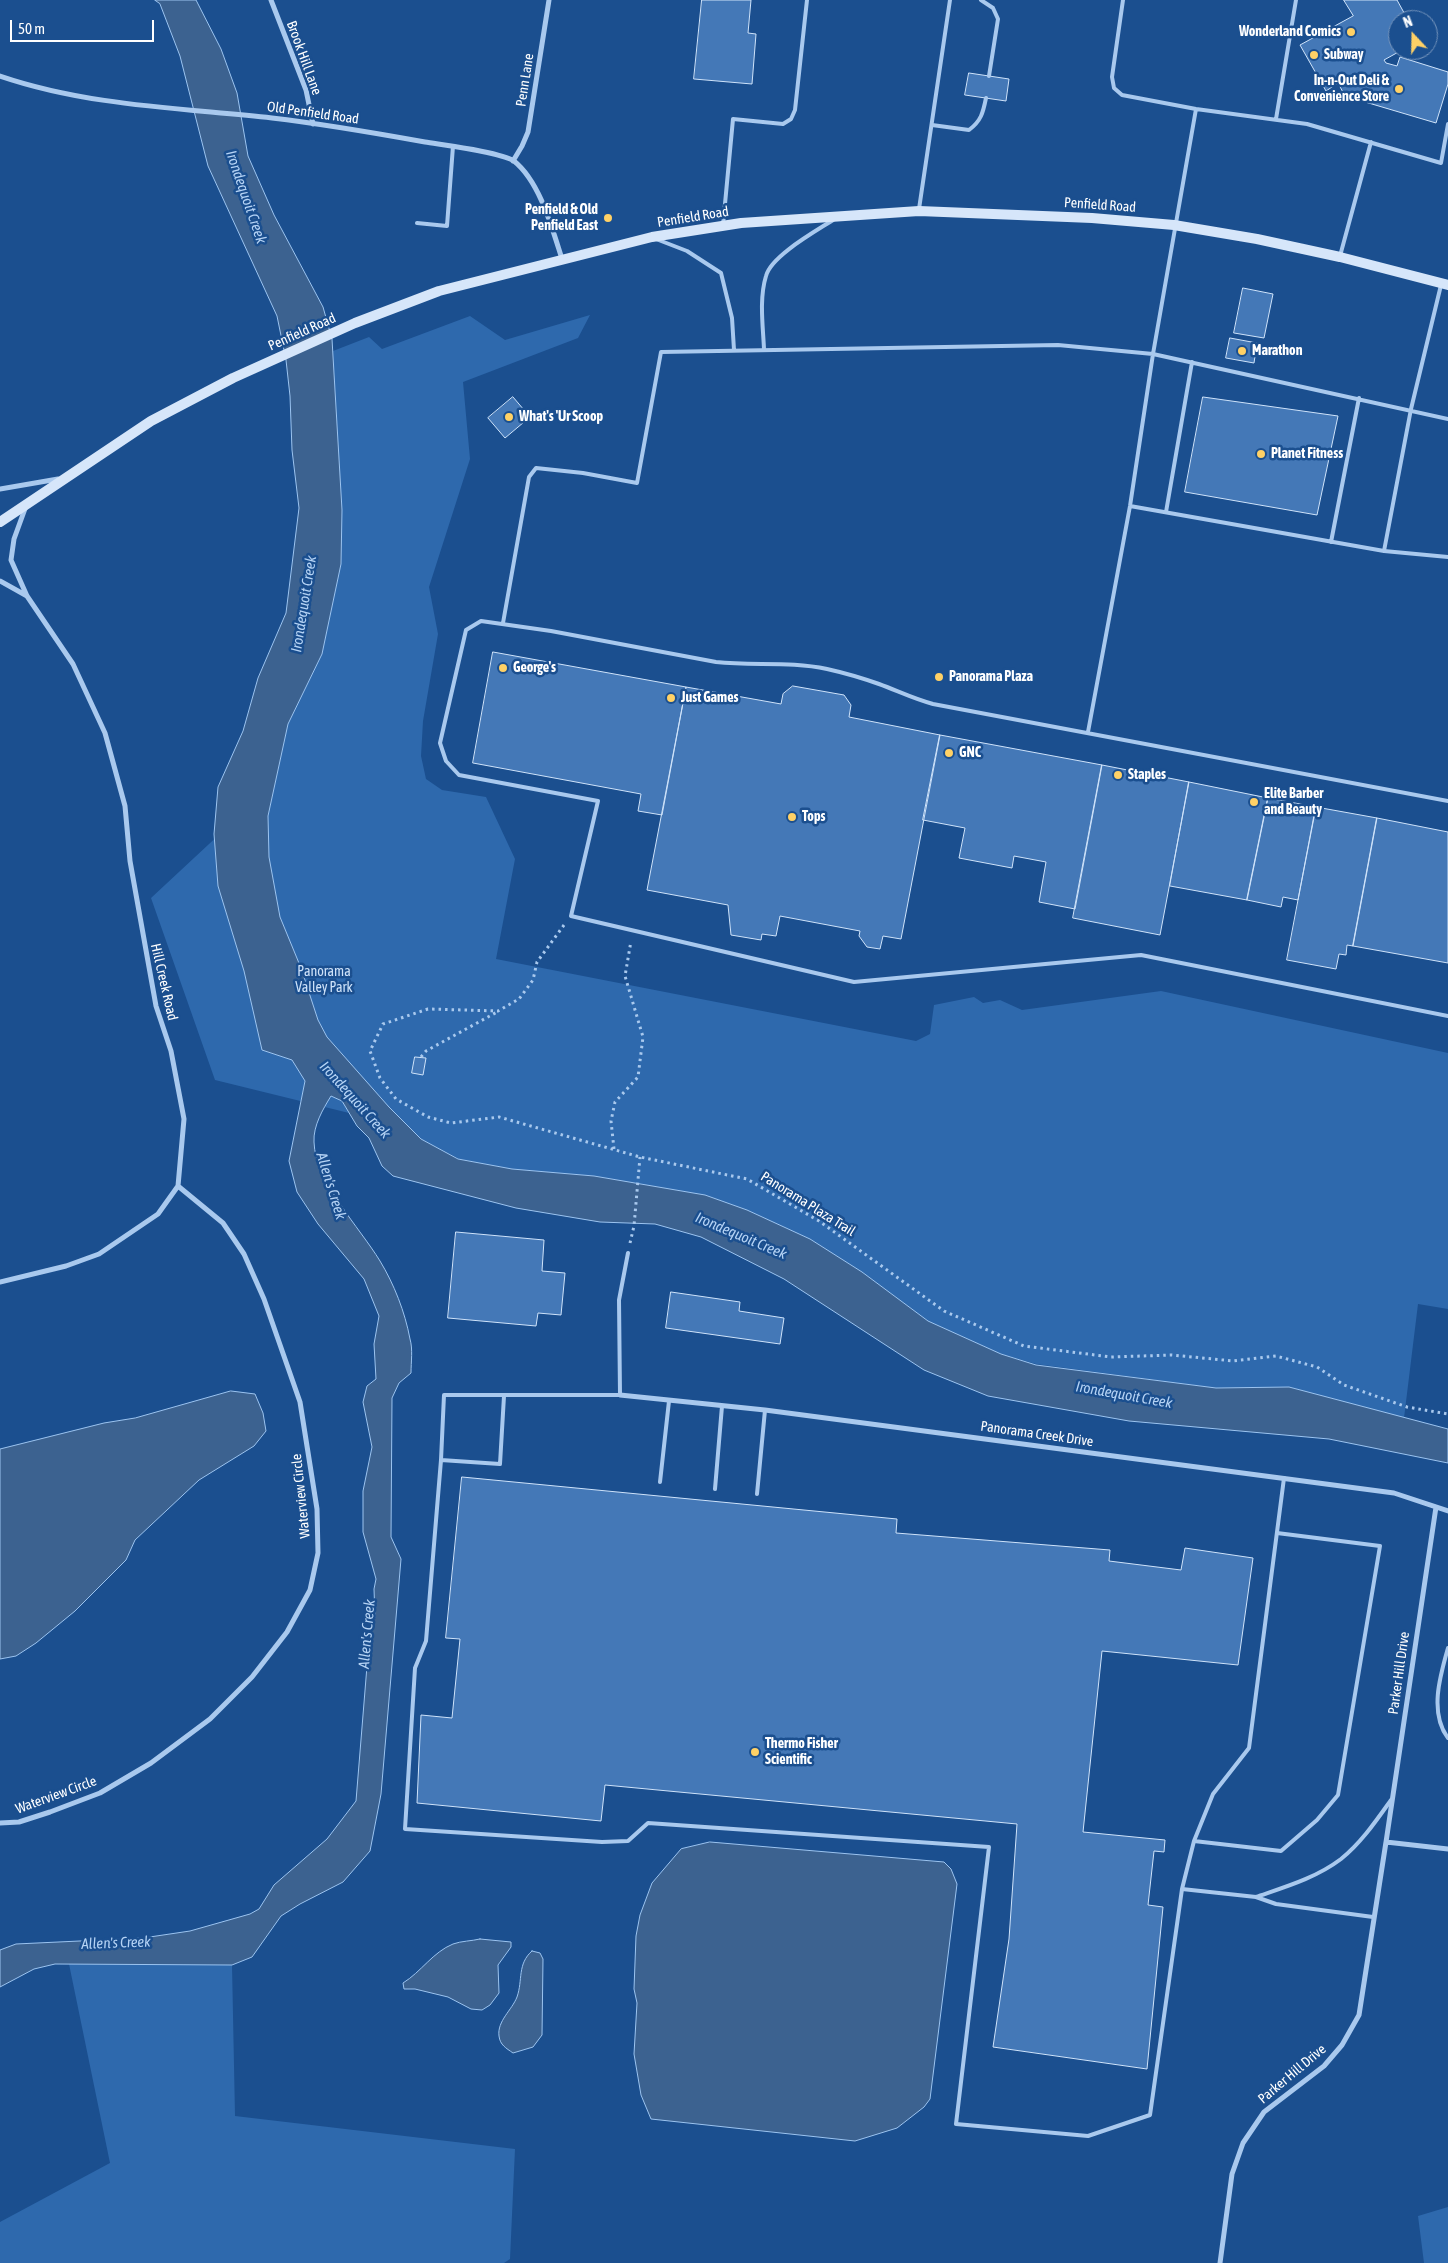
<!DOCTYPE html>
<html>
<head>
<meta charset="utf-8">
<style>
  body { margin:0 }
  #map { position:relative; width:1448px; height:2263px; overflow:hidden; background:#1b4f8f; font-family:"Asap Condensed",sans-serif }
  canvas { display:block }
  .north { position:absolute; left:1388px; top:10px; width:50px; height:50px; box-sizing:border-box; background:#1b4f8f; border:1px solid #7695bc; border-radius:50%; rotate:339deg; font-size:14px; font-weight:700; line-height:20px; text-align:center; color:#fff }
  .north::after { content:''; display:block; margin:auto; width:18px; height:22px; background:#ffd166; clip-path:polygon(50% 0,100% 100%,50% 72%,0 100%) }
  .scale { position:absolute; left:10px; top:20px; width:144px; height:22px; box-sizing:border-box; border:2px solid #fff; border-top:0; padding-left:6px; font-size:15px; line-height:18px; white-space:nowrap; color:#fff; -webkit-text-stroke:4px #1b4f8f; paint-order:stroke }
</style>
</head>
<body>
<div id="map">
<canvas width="1448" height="2263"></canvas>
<div class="north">N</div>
<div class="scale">50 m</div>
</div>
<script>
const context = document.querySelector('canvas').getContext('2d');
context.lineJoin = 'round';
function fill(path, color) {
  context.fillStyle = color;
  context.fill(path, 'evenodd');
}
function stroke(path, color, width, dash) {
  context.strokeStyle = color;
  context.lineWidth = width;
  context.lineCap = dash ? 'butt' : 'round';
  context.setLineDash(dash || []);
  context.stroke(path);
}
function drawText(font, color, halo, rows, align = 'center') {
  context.font = font + ' "Asap Condensed",sans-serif';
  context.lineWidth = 5;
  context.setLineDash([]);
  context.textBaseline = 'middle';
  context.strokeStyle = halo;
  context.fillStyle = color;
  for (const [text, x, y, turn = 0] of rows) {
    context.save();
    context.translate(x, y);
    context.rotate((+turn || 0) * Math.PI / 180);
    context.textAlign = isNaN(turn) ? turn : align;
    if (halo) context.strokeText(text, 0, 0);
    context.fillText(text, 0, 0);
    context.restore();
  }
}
const green = new Path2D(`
  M590 315 578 338 463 382 470 459 429 587 438 634 423 721 421 756 426 779 442 790 486 797 515 859 496 959 916 1041 930 1034 934 1005 974 997 983 1003 1000 1000 1022 1010 1161 991 1448 1053V1309L1418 1304 1404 1418 1289 1387 1216 1388 1036 1364 1001 1354 928 1321 862 1272 810 1239 747 1210 705 1195 594 1176 512 1169 459 1159 421 1139 410 1128 215 1080 151 898 223 831 268 841V816L288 724 322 654 341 564 342 510 333 351 369 337 382 349 470 316 505 340Z
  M69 1964 232 1965 235 2116 515 2149 510 2259 504 2263H0V2222L110 2163Z
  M1448 2207V2263H1424L1418 2216Z`);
const water = new Path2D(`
  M155 0H196L221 49 237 93 248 156 274 215 323 307 332 339 342 510 341 564 322 654 288 724 268 816 269 857 280 917 301 968 318 1020 327 1037 389 1107 421 1139 458 1159 512 1169 594 1176 705 1195 747 1210 810 1239 862 1272 928 1321 1001 1354 1036 1365 1216 1388 1289 1387 1448 1429V1463L1329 1439 1129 1421 988 1396 924 1370 784 1279 701 1237 655 1224 600 1222 516 1208 393 1176 382 1166 369 1138 357 1126 342 1101 331 1096C323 1109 313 1126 314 1142 315 1181 360 1228 380 1261 394 1284 405 1312 410 1339 413 1349 411 1362 411 1373L399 1383 392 1398 391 1537 401 1559 381 1794 370 1851 343 1882 300 1904 281 1916 252 1957 232 1965 55 1964 34 1969 0 1987V1950L16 1944 143 1938 190 1931 250 1914 259 1909 274 1885 327 1839 356 1801 370 1629 375 1617 374 1589 376 1579 363 1532V1491L372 1447 363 1402 367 1386 376 1379 374 1344 379 1316 364 1279 318 1224 297 1192 289 1161 305 1081 292 1060 262 1050 244 971 218 886 214 834 218 787 243 731 258 678 286 613 299 508 292 450 290 396 286 360 277 316 208 166 180 56 160 4Z
  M231 1391 255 1394 263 1413 266 1431 254 1446 199 1480 135 1540 126 1560 75 1611 36 1643 16 1656 0 1659V1449L104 1423 135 1418Z
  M710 1842 944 1862 951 1869 957 1884 930 2099 924 2107 897 2128 855 2141 651 2119 641 2095 634 2054 637 2003 634 1989 636 1936 640 1915 652 1883 681 1849Z
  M480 1939 511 1942V1947L498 1965 499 1993 490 2005 482 2010 471 2009 448 1997 415 1989H404L403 1983C421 1972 433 1952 453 1944 461 1941 472 1941 480 1939Z
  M532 1951 540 1953 543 1959 542 2035 533 2047 513 2053C506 2048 500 2045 499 2036 497 2021 512 2010 517 1997 523 1980 517 1964 532 1951Z`);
const building = new Path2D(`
  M702 0H751L748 33 756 34 752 84 694 79Z
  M1344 0H1397L1408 20H1398V50H1402L1384 60 1386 63 1397 66 1400 57 1448 72V84L1436 123 1345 96 1338 83 1326 91 1300 45 1353 16Z
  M969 73 1009 79 1006 101 965 95Z
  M1243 288 1273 294 1264 338 1234 333Z
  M1230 338 1257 343 1254 363 1226 358Z
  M513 397 530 417 505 438 488 418Z
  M1203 397 1338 416 1317 515 1185 492Z
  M493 652 686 687 662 815 638 811 641 794 473 763Z
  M793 686 844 695 851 705 849 717 940 735 901 939 883 936 880 949 867 947 859 936 860 931 780 916 776 936 762 934 761 940 731 935 728 905 647 890 686 687 781 704 783 694Z
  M940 735 1102 765 1075 909 1039 902 1046 862 1014 856 1012 868 959 858 965 828 923 820Z
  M1102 765 1189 782 1160 935 1073 918Z
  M1189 782 1268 798 1247 900 1170 886Z
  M1268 798 1316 807 1298 900 1283 897 1281 907 1247 900Z
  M1316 807 1377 818 1353 946 1347 945 1346 955 1339 954 1336 969 1287 960Z
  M1377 818 1448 832V963L1353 946Z
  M415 1057 426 1058 423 1075 412 1073Z
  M456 1232 544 1240 542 1271 565 1273 561 1315 538 1313 536 1326 448 1318Z
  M671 1292 740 1302 739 1311 784 1318 780 1344 666 1328Z
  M462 1477 897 1519 896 1533 1110 1550 1109 1561 1181 1570 1185 1548 1253 1558 1238 1665 1102 1651 1083 1832 1165 1840 1164 1852 1154 1851 1148 1905 1163 1907 1147 2069 993 2047 1009 1939 1017 1824 605 1785 601 1821 417 1803 421 1715 452 1718 460 1639 446 1638Z`);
const path = new Path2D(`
  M564 925 537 962 533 980 519 999 498 1011 428 1009 383 1024 370 1051 380 1078 396 1099 428 1117 451 1123 499 1117 640 1157 747 1179 819 1221 944 1311 1024 1346 1111 1357 1172 1355 1233 1361 1276 1356 1317 1367 1344 1385 1407 1407 1448 1414
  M421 1057 426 1051 497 1012
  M614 1149 611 1121 615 1102 638 1077 643 1037 625 976 631 941
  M630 1243 634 1226 640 1157`);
const lane = new Path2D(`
  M981 0 993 8 998 19 989 76
  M1123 0 1112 77 1114 88 1122 95 1196 109 1307 124 1441 163 1448 124
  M1276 119 1296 0
  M932 125 969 130C981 121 983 113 986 98
  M919 209 950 0
  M417 223 447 226 453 146
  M723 225 733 119 783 124 791 119 795 110 807 0
  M656 239 687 251 721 273 732 318 734 350
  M1340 256 1371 142
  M764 349C763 326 759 299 766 276 771 256 816 231 833 220
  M1130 506 1384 551 1448 557
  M1166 512 1192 362
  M1331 542 1359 398
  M1384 551 1411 409 1441 285
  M503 623 529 477 536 468 583 473 637 483 661 352 1058 345 1153 354 1448 419
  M1088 732 1130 506 1153 354 1196 109
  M1448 801 933 704C914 699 898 691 879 684 862 678 845 673 827 669 790 661 754 666 716 662L551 631 481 621 466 630 440 743 446 761 459 775 598 801 571 916 854 982 1141 955 1448 1016
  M628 1253 619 1300 620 1395H444L441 1460 426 1641 415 1668 405 1829 602 1842 628 1841 648 1823 989 1847 956 2124 1088 2136 1150 2115 1182 1889 1256 1897 1276 1904 1373 1917
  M441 1460 500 1464 504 1396
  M660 1482 669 1401
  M715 1489 722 1406
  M757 1494 765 1410
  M1448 1648C1440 1676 1429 1713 1448 1738
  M1194 1841 1281 1851 1317 1820 1338 1795 1380 1546 1277 1533
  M1182 1889 1194 1841 1213 1794 1249 1748 1284 1478
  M1256 1897C1285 1887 1316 1878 1341 1859 1361 1843 1376 1821 1391 1800`);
const street = new Path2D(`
  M271 0 306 90 313 124
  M0 76C88 106 181 108 272 118 323 124 375 133 425 142 443 145 501 152 514 161 540 182 552 228 562 259
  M513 161 522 146 528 132 549 0
  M0 489 58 479
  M0 581 27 596
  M0 1282 66 1266 99 1254 158 1214 178 1186 184 1119 171 1051 156 1006 130 861 125 806 105 733 73 664 27 596 11 560 14 539 26 506
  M620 1395 765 1410 1394 1493 1448 1511
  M0 1823 19 1822 50 1812 100 1793 151 1763 210 1719 252 1677 287 1632 310 1590 318 1553 317 1509 300 1402 264 1299 244 1254 223 1223 178 1186
  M1386 1842 1436 1507
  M1220 2263 1232 2174 1243 2143 1264 2112 1324 2066 1342 2045 1359 2015 1386 1842 1448 1849`);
const secondary = new Path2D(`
  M0 522 151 421 233 378 355 323 439 291 652 237 741 223 919 211 1092 218 1174 225 1257 239 1340 257 1448 285`);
const markers = [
  [1351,32,5,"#ffd166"],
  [1314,55,5,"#ffd166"],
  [1399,89,5,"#ffd166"],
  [608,218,5,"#ffd166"],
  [1242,351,5,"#ffd166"],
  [509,417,5,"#ffd166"],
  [1261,454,5,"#ffd166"],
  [503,668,5,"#ffd166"],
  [939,677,5,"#ffd166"],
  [671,698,5,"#ffd166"],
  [949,753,5,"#ffd166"],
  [1118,775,5,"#ffd166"],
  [1254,802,5,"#ffd166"],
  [792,817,5,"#ffd166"],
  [755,1752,5,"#ffd166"]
];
const poiNames = [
  ["Wonderland Comics",1341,32,"right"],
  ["Subway",1324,55],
  ["In-n-Out Deli &",1389,81,"right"],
  ["Convenience Store",1389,97,"right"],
  ["Penfield & Old",598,210,"right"],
  ["Penfield East",598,226,"right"],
  ["Marathon",1252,351],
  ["What's 'Ur Scoop",519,417],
  ["Planet Fitness",1271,454],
  ["George's",513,668],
  ["Panorama Plaza",949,677],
  ["Just Games",681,698],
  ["GNC",959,753],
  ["Staples",1128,775],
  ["Elite Barber",1264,794],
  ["and Beauty",1264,810],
  ["Tops",802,817],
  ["Thermo Fisher",765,1744],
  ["Scientific",765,1760]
];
const streetNames = [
  ["Brook Hill Lane",304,58,70],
  ["Penn Lane",525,80,-81],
  ["Old Penfield Road",313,113,8],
  ["Penfield Road",1100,205,4],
  ["Penfield Road",693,217,-9],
  ["Penfield Road",302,332,-24],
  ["Hill Creek Road",164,982,77],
  ["Panorama Plaza Trail",808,1204,32],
  ["Panorama Creek Drive",1037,1434,8],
  ["Waterview Circle",301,1496,-96],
  ["Parker Hill Drive",1399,1673,-82],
  ["Waterview Circle",56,1795,-20],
  ["Parker Hill Drive",1292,2074,-40]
];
const parkNames = [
  ["Panorama",324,972],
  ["Valley Park",324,988]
];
const waterNames = [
  ["Irondequoit Creek",246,197,71],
  ["Irondequoit Creek",304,604,-81],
  ["Irondequoit Creek",355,1100,48],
  ["Allen's Creek",331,1186,73],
  ["Irondequoit Creek",741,1236,23],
  ["Irondequoit Creek",1124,1395,10],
  ["Allen's Creek",367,1634,-85],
  ["Allen's Creek",116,1943,-2]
];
fill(green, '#2e69ad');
fill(water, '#3c6290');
stroke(water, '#9cc4f0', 1);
fill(building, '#4478b7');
stroke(building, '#cfe3fa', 1);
stroke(path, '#a9c9ee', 3, [2.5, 4]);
stroke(lane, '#a9c9ee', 4);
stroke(street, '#a9c9ee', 5);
stroke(secondary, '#d6e6fa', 10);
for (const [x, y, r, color] of markers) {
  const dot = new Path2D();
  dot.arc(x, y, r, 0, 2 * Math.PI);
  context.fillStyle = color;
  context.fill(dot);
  stroke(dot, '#1b4f8f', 2);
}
drawText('bold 14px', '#fff', '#1b4f8f', poiNames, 'left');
drawText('14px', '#fff', '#1b4f8f', streetNames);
drawText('14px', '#cfe3fa', '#1b4f8f', parkNames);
drawText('italic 15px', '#b5d3f5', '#1b4f8f', waterNames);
</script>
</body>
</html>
